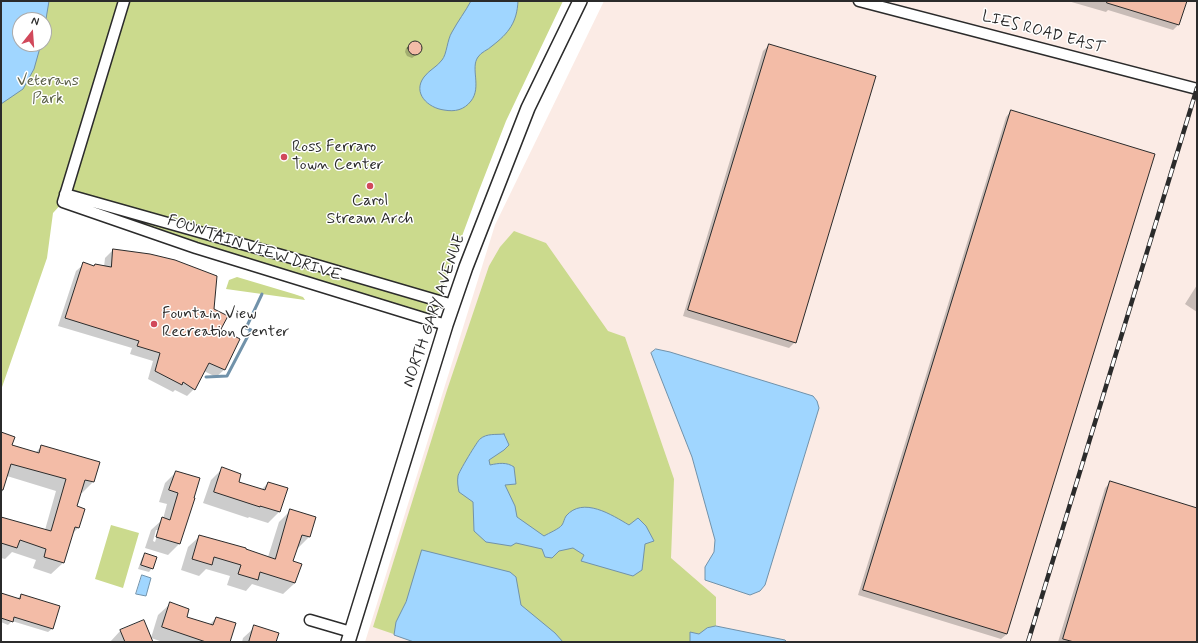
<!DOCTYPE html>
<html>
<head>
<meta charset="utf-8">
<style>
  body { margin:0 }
  #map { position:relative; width:1198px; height:643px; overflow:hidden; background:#fff; font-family:Mynerve,sans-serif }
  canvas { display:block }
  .frame { position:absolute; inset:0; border:2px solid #2b2b2b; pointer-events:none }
  .north { position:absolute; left:12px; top:12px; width:40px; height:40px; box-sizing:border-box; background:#fff; border:1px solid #aaa; border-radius:50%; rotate:17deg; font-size:11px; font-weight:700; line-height:16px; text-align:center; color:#2b2b2b }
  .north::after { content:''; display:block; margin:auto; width:14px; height:18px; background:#d1495b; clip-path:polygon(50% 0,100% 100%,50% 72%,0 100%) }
</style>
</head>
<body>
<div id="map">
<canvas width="1198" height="643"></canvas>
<div class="frame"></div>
<div class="north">N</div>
</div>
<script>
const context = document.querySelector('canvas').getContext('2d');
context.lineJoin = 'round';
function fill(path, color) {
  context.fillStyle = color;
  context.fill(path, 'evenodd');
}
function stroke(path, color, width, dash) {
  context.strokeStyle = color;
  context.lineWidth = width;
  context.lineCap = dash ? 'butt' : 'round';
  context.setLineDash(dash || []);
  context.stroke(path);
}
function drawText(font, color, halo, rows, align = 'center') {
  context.font = font + ' Mynerve,sans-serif';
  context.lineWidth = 3;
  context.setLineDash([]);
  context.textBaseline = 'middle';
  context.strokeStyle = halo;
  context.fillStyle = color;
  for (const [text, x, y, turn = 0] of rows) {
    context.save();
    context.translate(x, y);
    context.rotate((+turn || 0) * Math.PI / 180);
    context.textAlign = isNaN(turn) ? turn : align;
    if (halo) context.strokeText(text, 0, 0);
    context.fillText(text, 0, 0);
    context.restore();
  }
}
const built = new Path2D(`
  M604 1H1197V642H365L495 225Z`);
const green = new Path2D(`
  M1 1H563L506 121 478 193 432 317 63 202 53 213 47 258 1 390ZM20 20H44V44H20Z
  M514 231 546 243 608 331 625 337 674 479 671 558 716 597V626L700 642H417L373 627 447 390 489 266 500 247Z
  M237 277 294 294 303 297 305 300 226 289 229 280Z
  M111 525 139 533 123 588 95 579Z`);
const water = new Path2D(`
  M1 1H49L44 31V20H20V44H41L34 69 23 89 1 104Z
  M471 1H518C517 22 509 33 492 46 488 50 481 52 478 57 470 68 482 87 471 101 464 110 455 112 444 110 428 108 412 93 424 77 429 70 437 67 442 60 447 54 447 40 452 32 458 21 465 12 471 1Z
  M656 349 670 352 813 396 817 401 819 408 765 585 760 591 750 595 705 580V567L714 552 715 540 692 457 651 353Z
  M504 434 509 445 504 450 489 460 490 465C499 463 507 462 514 467L516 484 505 485 515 506 517 517 544 536C549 533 559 529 562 525 564 522 564 519 566 516 583 496 612 515 629 525L638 518 646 526 654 541 645 544 642 570 633 576 581 561 584 555 573 548 559 551 552 558 545 557 542 549 516 543 511 546 486 542 474 531 473 502 459 492C458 487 457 481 458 476 458 473 478 440 480 439 487 433 496 435 504 434Z
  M422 550 510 572 516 577 521 605 555 633 563 642H414L394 635 396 622 406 602Z
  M142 575 151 578 146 596 136 594Z
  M716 626 785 640 787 642H690V632L699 634 707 628Z`);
const shadow = new Path2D(`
  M1068 1H1186L1178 25 1173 30 1108 10 1106 12Z
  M415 42 419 43 421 47 420 52 412 58 407 56 405 52 406 48Z
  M769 45 795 342 789 348 683 316 763 51Z
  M1011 111 1007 634 1001 639 858 595 1006 117Z
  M113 250 213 309 220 330 239 340 224 370 216 377 204 371 194 389 187 396 175 390 173 392 148 379 153 361 130 354 132 348 58 326 76 271 84 264 94 267H104L105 258Z
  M1197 285V312L1185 304Z
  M1 434 11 445 35 453 42 446 93 482 82 493 80 492 76 507 78 528 72 534 63 563 51 574 33 568 36 560 12 552 5 559 1 558V518L45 530 56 491 7 476 1 496Z
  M222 469 237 482 261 490 268 483 279 512 268 523 249 517 248 518 203 503 211 480Z
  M176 472 194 499 179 544 168 555 145 548 151 530 163 519 167 504 159 502 165 483ZM156 530H159L155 542 153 541Z
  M1111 482 1197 509V642H1058L1105 488Z
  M291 510 309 537 298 548H297L292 562 295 583 283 594 252 584 246 591 227 585 230 576 206 569 199 576 181 570 188 547 200 536 268 557 279 522Z
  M145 554 152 568 149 572 138 569 142 558Z
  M1 594 17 599 21 595 52 629 48 632 12 621 8 625 1 622Z
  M170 604 185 617 209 625 216 618 229 642H163L151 638 158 615Z
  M255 627 275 642H242L243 638Z
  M121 630 152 642H110Z`);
const stream = new Path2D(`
  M206 377 227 376 251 330 246 328 262 294`);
const building = new Path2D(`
  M1107 1H1187L1179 25 1107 3Z
  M408 48a7 7 0 1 1 14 0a7 7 0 1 1-14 0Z
  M769 44 876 76 796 343 688 310Z
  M1011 110 1155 154 1007 634 863 590Z
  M113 249 150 254 175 260 217 276 214 309 228 316 221 329 240 339 225 370 209 363 195 390 183 382 182 385 155 371 160 353 137 346 139 341 65 318 83 262 94 266 95 264 111 267Z
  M1 432 15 437 12 445 39 453 41 445 100 462 94 482 85 480 77 506 85 509 79 528 75 527 64 563 44 557 46 549 20 540 17 548 1 543V517L51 531 66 479 11 464 3 490H1Z
  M222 467 241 474 239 482 265 490 268 482 288 488 280 512 260 506V507L214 492Z
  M176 471 200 478 194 498H195L180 544 156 537 162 517 170 520 178 493 169 490Z
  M1110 481 1197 508V642H1074L1063 639Z
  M290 509 316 517 310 537 302 535 293 561 302 564 295 583 260 572 258 580 238 574 241 565 214 557 212 565 192 559 199 535 246 548V549L275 559Z
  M145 553 157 557 153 569 141 565Z
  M1 593 20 599 21 594 60 606 53 629 14 617 13 622 1 618Z
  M170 602 189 609 187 617 213 625 216 617 236 623 230 642H206L162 627Z
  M144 620 153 642H125L120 630Z
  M254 625 279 633 276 642H249Z`);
const minor = new Path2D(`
  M124 1 63 202 196 248 446 325
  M859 1 1197 89
  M65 194 313 264 453 305
  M310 620 351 632`);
const tertiary = new Path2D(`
  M348 642 446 325 466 267 528 108 580 1`);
const rail = new Path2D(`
  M1028 642 1197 88`);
const markers = [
  [284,157,4,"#d1495b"],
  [370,186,4,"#d1495b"],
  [154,324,4,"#d1495b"]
];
const streetNames = [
  ["LIES ROAD EAST",1043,33,15],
  ["FOUNTAIN VIEW DRIVE",254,249,18],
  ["NORTH GARY AVENUE",435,311,-71]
];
const parkNames = [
  ["Veterans",48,82],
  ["Park",48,100]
];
const poiNames = [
  ["Ross Ferraro",292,148],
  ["Town Center",292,166],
  ["Carol",370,202,"center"],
  ["Stream Arch",370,220,"center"],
  ["Fountain View",162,315],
  ["Recreation Center",162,333]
];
fill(built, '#fbebe5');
fill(green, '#cbda8d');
fill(water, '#a0d6ff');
stroke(water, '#7192aa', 1);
fill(shadow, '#0003');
stroke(stream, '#7192aa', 3);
fill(building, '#f3bca7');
stroke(building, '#2b2b2b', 1);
stroke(minor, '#2b2b2b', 13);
stroke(tertiary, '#2b2b2b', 16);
stroke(minor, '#fff', 10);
stroke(tertiary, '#fff', 13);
stroke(rail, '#2b2b2b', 4.5);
stroke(rail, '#fff', 3, [9]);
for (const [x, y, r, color] of markers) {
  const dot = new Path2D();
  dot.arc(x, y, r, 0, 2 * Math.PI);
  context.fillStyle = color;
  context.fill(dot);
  stroke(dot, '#fff', 1.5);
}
drawText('16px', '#2b2b2b', '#fff', streetNames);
drawText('16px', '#5b6048', '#fff', parkNames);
drawText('16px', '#2b2b2b', '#fff', poiNames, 'left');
</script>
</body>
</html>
